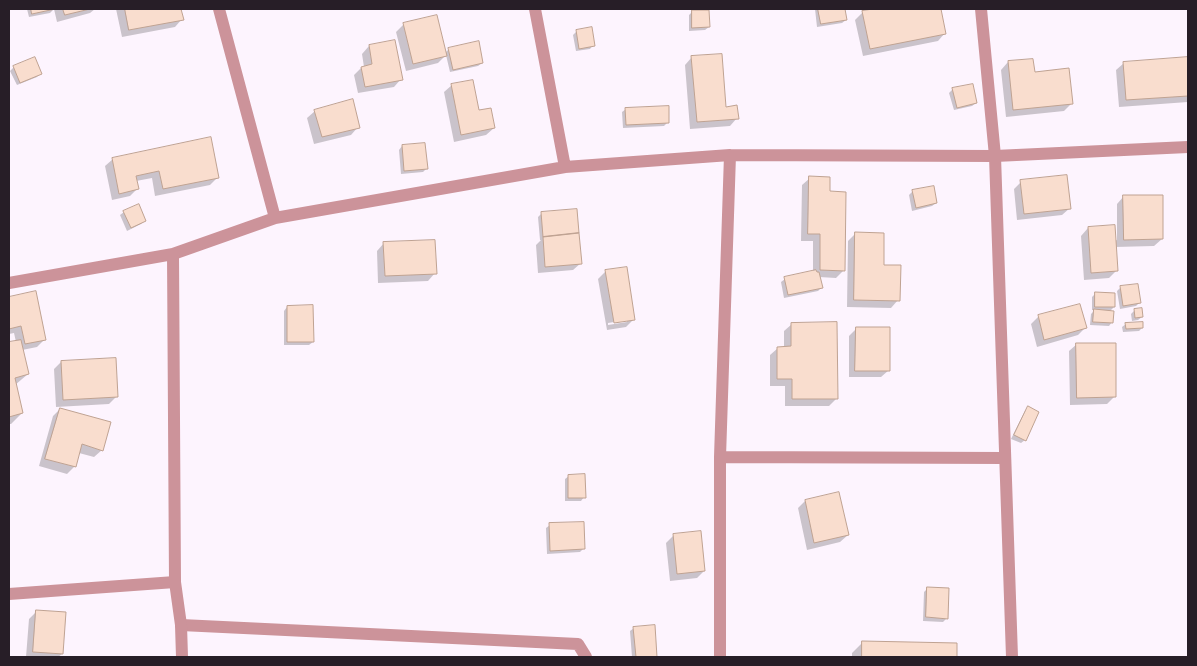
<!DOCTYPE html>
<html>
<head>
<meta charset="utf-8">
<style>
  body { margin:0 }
  #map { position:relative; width:1197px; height:666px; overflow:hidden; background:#fdf4fe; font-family:"Golos Text",sans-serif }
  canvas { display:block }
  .frame { position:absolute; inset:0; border:10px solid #271e27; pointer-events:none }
</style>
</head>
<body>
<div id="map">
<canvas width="1197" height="666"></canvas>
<div class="frame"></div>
</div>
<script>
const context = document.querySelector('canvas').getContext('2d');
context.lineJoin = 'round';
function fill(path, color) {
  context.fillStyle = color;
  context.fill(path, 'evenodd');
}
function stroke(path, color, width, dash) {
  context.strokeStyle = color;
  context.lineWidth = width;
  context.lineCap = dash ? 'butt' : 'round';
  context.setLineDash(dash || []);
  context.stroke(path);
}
const shadow = new Path2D(`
  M27 9H54L50 13 29 17Z
  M54 9H95L90 13 57 22Z
  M116 9H180L182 19 175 27 122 37Z
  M815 9H844L846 20 842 23 817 27Z
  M879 9H940L945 33 938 41 863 56 855 20 863 12Z
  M692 12 709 27 705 30 689 31V15Z
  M403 25 445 53 449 49 482 63 478 66 450 72 446 55 438 63 406 71 396 32Z
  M577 31 593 45 590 49 576 51 573 35Z
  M369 46 401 79 394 87 358 93 354 75 361 68 364 67 362 54Z
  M692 57 725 108 737 118 730 126 690 129 685 65Z
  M1188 59V102L1119 107 1116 70 1124 63Z
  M1008 62 1033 74 1072 103 1064 111 1006 117 1001 70Z
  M14 67 40 73 37 77 17 85 10 71Z
  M452 85 494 128 486 135 454 142 444 92Z
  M953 89 976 103 972 106 954 110 949 93Z
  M626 109 668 122 664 126 623 128 622 112Z
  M315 111 358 127 351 135 314 144 307 118Z
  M423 144 426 169 423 172 401 174 399 150 402 146Z
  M113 159 218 177 210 185 155 196 152 178 136 181 137 189 130 196 112 200 105 166Z
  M810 178 829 193 844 270 836 278 819 277 821 288 818 291 784 298 781 282 785 279 813 273V241H801L802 185Z
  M1021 182 1070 208 1062 215 1017 220 1014 189Z
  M913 191 936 203 932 206 912 211 909 195Z
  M1124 196 1162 239 1154 246 1115 247 1116 271 1109 278 1084 280 1081 236 1088 228 1115 241 1117 240V204Z
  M124 212 145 221 141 224 127 231 120 215Z
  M541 214 581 263 573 270 538 273 536 245 541 240H540L538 217Z
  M856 233 882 266 898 300 891 308 847 307 848 241Z
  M384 243 435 273 428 281 378 283 377 251Z
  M606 271 634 319 626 327 607 330 598 279ZM627 320V322L608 325V323Z
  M1120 288 1139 303 1136 306 1120 309 1117 291Z
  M35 293 45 339 37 347 22 350 28 374 15 385 22 413 11 424H9V344L16 342 14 333 9 334V298Z
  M1096 293 1114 307 1109 312 1112 322 1109 326 1090 325 1091 314 1095 310H1092V297Z
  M1079 305 1085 328 1078 335 1037 347 1031 324 1038 317Z
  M287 307 313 342 309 345H284V311Z
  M1135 310 1142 317 1138 320 1132 321 1131 314Z
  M792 324 836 399 829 406H785V386H770V355L778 348H784V331Z
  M1126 324 1142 328 1139 331 1123 332 1122 327Z
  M857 328 889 370 881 377H849V336Z
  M1077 344 1114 397 1107 404 1070 405 1069 351Z
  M61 362 117 396 109 404 56 407 54 369Z
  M1028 408 1025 440 1021 443 1011 439 1025 411Z
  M60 409 102 450 94 457 79 453 75 466 67 474 39 466 53 416Z
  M569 476 584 497 581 501H565V479Z
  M805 501 848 535 840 542 807 550 798 508Z
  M550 525 583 549 580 552 547 554 546 528Z
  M674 535 704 571 697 578 670 581 666 543Z
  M928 588 947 618 943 622 923 621 924 592Z
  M36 612 62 654 58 657H26L29 619Z
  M654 626 656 657H632L630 631 634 628Z
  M863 642 956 645 955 657H852V653Z`);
const building = new Path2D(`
  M31 9H55L32 14Z
  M63 9H90L65 15Z
  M125 9H181L184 20 129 30Z
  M818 9H845L847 20 821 24Z
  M873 9H941L946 34 870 49 862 11Z
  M692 10H709L710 27 692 28Z
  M437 15 447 56 413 64 403 23Z
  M592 27 595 46 579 49 576 30Z
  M395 40 403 80 365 87 361 67 372 64 369 45Z
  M479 41 483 63 453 70 448 48Z
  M722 54 726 107 737 105 739 119 697 122 691 56Z
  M35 57 42 74 20 83 13 66Z
  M1188 57V96L1126 100 1123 62Z
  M1033 59 1035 72 1069 68 1073 104 1013 110 1008 61Z
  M473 80 479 110 491 108 495 128 461 135 451 84Z
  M973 84 977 103 957 108 952 88Z
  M353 99 360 128 322 137 314 110Z
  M669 106V123L626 125 625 108Z
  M211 137 219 178 163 189 159 171 136 176 139 189 119 194 112 158Z
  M425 143 428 169 404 171 402 145Z
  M1067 175 1071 209 1024 214 1020 180Z
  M809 176 830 177V191L846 192 845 271 820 270V234H808Z
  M934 186 937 203 916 208 912 190Z
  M1123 195H1163V239L1124 240Z
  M139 204 146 221 131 228 123 211Z
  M577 209 579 233 543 237 541 212Z
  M1115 225 1118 271 1091 273 1088 227Z
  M855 232 884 233V265H901L900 301 854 300Z
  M579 233 582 264 545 267 543 237Z
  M435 240 437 274 385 276 383 242Z
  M627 267 635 320 614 323 605 270Z
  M816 270 817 272H819L823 288 788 295 784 277Z
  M1138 284 1141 303 1123 306 1120 286Z
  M36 291 46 340 25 344 21 326 9 329V297Z
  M1095 292 1115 293V307H1095Z
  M1080 304 1087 328 1044 340 1038 315Z
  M313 305 314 342H287V306Z
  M1142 308 1143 317 1135 318 1134 309Z
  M1094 309 1114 311 1113 323 1093 322Z
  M837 322 838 399H792V379H777V347L791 346V323Z
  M1143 322V328L1126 329 1125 323Z
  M856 327H890V371H855Z
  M21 340 29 374 15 378 23 413 9 417V342Z
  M1076 343H1116V397L1077 398Z
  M116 358 118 397 63 400 61 361Z
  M1028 406 1039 412 1026 441 1014 435Z
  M60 408 111 422 103 451 82 444 76 467 45 459Z
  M585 474 586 498H568V475Z
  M839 492 849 535 814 543 805 500Z
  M584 522 585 549 550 551 549 523Z
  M701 531 705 571 677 574 673 534Z
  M927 587 949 588 948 619 926 617Z
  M36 610 66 612 63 654 33 652Z
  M655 625 657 657H636L633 627Z
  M862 641 957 643V657H862Z`);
const lane = new Path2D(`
  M9 594 175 582
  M181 625 578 644 586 657`);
const street = new Path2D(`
  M219 9 275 218
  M535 9 565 167
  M981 9 995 156 1012 657
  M173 254 175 582 181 625 182 657
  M9 283 173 254 275 218 565 167 730 155 995 156 1188 147
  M720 457 1005 458
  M720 657V457L730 155`);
fill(shadow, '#0003');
fill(building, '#f9ddce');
stroke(building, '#bfa292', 1);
stroke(lane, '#cc939a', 12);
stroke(street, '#cc939a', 12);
</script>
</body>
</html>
